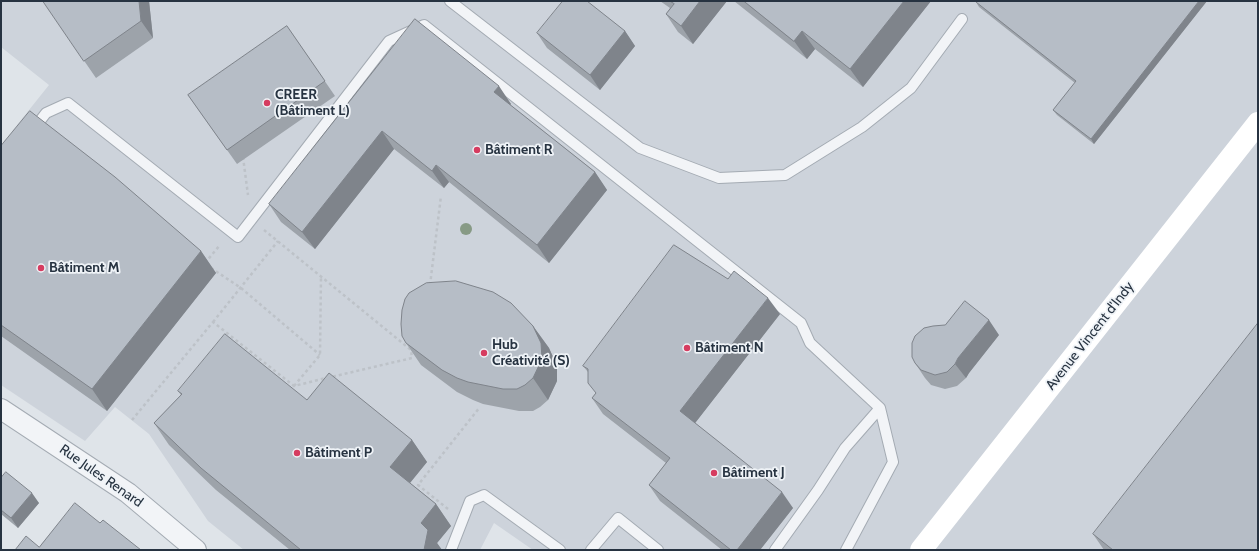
<!DOCTYPE html>
<html>
<head>
<meta charset="utf-8">
<style>
  body { margin:0 }
  #map { position:relative; width:1259px; height:551px; overflow:hidden; background:#dfe4e9; font-family:Cabin,sans-serif }
  canvas { display:block }
  .frame { position:absolute; inset:0; border:2px solid #273341; pointer-events:none }
</style>
</head>
<body>
<div id="map">
<canvas width="1259" height="551"></canvas>
<div class="frame"></div>
</div>
<script>
const context = document.querySelector('canvas').getContext('2d');
context.lineJoin = 'round';
function fill(path, color) {
  context.fillStyle = color;
  context.fill(path, 'evenodd');
}
function stroke(path, color, width, dash) {
  context.strokeStyle = color;
  context.lineWidth = width;
  context.lineCap = dash ? 'butt' : 'round';
  context.setLineDash(dash || []);
  context.stroke(path);
}
function drawText(font, color, halo, rows, align = 'center') {
  context.font = font + ' Cabin,sans-serif';
  context.lineWidth = 3.5;
  context.setLineDash([]);
  context.textBaseline = 'middle';
  context.strokeStyle = halo;
  context.fillStyle = color;
  for (const [text, x, y, turn = 0] of rows) {
    context.save();
    context.translate(x, y);
    context.rotate((+turn || 0) * Math.PI / 180);
    context.textAlign = isNaN(turn) ? turn : align;
    if (halo) context.strokeText(text, 0, 0);
    context.fillText(text, 0, 0);
    context.restore();
  }
}
const built = new Path2D(`
  M1 1H1258V550H533L494 523 480 550H244L208 521 149 434 115 407 85 441 1 385V145L49 85 1 47Z`);
const path = new Path2D(`
  M243 157 248 195
  M264 230 411 350 412 358 331 377
  M205 263 220 245
  M211 268 241 288 320 355
  M430 285 441 196
  M213 322 278 241
  M294 386 320 355 321 276
  M132 420 213 322 294 386 326 378
  M448 509 418 485 480 407`);
const lane = new Path2D(`
  M450 1 640 148 719 178 785 175 862 127 911 88 962 19
  M33 130 46 113 68 103 238 237 389 41 424 25 801 323 810 343 880 408 893 462 846 550
  M451 550 470 501 484 495 560 550
  M591 550 618 518 658 550
  M775 550 818 490 845 448 880 408`);
const street = new Path2D(`
  M1 409 128 493 196 550`);
const secondary = new Path2D(`
  M921 550 1258 123`);
const trees = [
  [466,229]
];
const wall = new Path2D(`
  M43 1H149L153 38 96 78Z
  M660 1H727L693 44 678 32 666 14 670 8Z
  M734 1H931L863 87 815 49 807 59Z
  M1207 1 1094 144 1057 115 1053 110 1075 83 979 7 976 2Z
  M415 19 511 104 510 105 595 172 607 190 549 263 449 182 444 188 394 149 315 249 281 222 269 204Z
  M287 26 335 96 237 164 188 95Z
  M625 31 635 46 600 90 547 48 537 33Z
  M1 146 201 251 216 273 107 411 1 336Z
  M780 314 695 423 793 508 760 550H722L660 501 649 485 666 463 603 414 592 398 596 393 588 372 583 366Z
  M533 326 549 348 557 366V381L548 400 540 407 533 411H519L483 404 473 400 457 392 421 365 406 343Z
  M999 335 969 373 966 378 957 386 945 389 931 385 925 378 915 363Z
  M178 391 307 400 412 440 427 462 410 483 436 504 451 526 437 543 442 550H290L216 490 169 445 154 423 181 395Z
  M1 478 39 503 18 528 1 514Z
  M1093 534 1258 550H1104Z`);
const shadedWall = new Path2D(`
  M139 1H149L153 38 141 21Z
  M700 1H727L693 44 681 26Z
  M904 1H931L863 87 850 69Z
  M1199 1H1207L1094 144 1091 139Z
  M625 31 635 46 600 90 590 75Z
  M802 31 815 49 807 59 794 41Z
  M499 86 511 104 506 110 494 92Z
  M382 131 394 149 315 249 302 232Z
  M436 165 449 182 444 188 432 171Z
  M595 172 607 190 549 263 537 245Z
  M201 251 216 273 107 411 92 389Z
  M768 298 780 314 692 427 680 411Z
  M989 320 999 335 969 373 966 378 955 364 958 358Z
  M533 326 549 348 557 366V381L548 400 533 378Z
  M412 440 427 462 405 489 390 467Z
  M782 492 793 508 760 550H737Z
  M32 493 39 503 18 528 11 518Z
  M436 504 451 526 437 543 442 550H424L421 523Z`);
const building = new Path2D(`
  M43 1H139L141 21 84 61Z
  M563 1H587L625 31 590 75 537 33Z
  M670 1H700L681 26 666 14 674 4Z
  M744 1H904L850 69 802 31 794 41Z
  M976 1H1199L1091 139 1053 110 1076 81 976 2Z
  M415 19 499 86 494 92 595 172 537 245 436 165 432 171 382 131 302 232 269 204Z
  M287 26 325 81 227 150 188 95Z
  M30 111 115 177 201 251 92 389 1 325V146Z
  M674 245 728 279 734 271 768 298 680 411 782 492 737 550H731L649 485 670 458 592 398 596 393 588 383V369L583 366Z
  M456 281 493 292 511 303 533 326 541 343 542 359 533 378 525 385 517 389H503L468 382 457 378 442 370 406 343 402 336 401 324 402 310 405 299 409 293 426 283Z
  M965 301 989 320 958 358 955 364 947 372 935 375 921 370 915 363 912 357V343L915 336 924 328 933 326 945 325Z
  M1258 323V550H1113L1093 534Z
  M225 334 307 400 329 373 412 440 390 467 436 504 421 523 428 530 424 550H301L201 468 154 423 182 394 178 391Z
  M6 472 32 493 11 518 1 510V478Z
  M75 503 100 523 103 520 141 550H15L26 536 39 547Z`);
const markers = [
  [267,103,4,"#d63c60"],
  [477,150,4,"#d63c60"],
  [41,268,4,"#d63c60"],
  [687,348,4,"#d63c60"],
  [484,353,4,"#d63c60"],
  [297,453,4,"#d63c60"],
  [714,473,4,"#d63c60"]
];
const poiNames = [
  ["CREER",275,95],
  ["(Bâtiment L)",275,111],
  ["Bâtiment R",485,150],
  ["Bâtiment M",49,268],
  ["Hub",492,345],
  ["Créativité (S)",492,361],
  ["Bâtiment N",695,348],
  ["Bâtiment P",305,453],
  ["Bâtiment J",722,473]
];
const streetNames = [
  ["Avenue Vincent d'Indy",1090,336,-52],
  ["Rue Jules Renard",101,476,35]
];
fill(built, '#cdd3db');
stroke(lane, '#a4abb3', 12);
stroke(street, '#a4abb3', 22);
stroke(path, '#bdc2c8', 2.5, [3, 3]);
stroke(lane, '#f2f4f7', 10);
stroke(street, '#f2f4f7', 20);
stroke(secondary, '#fff', 22);
context.fillStyle = '#879a85';
for (const [x, y] of trees) {
  context.beginPath();
  context.arc(x, y, 6, 0, 2 * Math.PI);
  context.fill();
}
fill(wall, '#9da3aa');
fill(shadedWall, '#7f848b');
fill(building, '#b6bdc6');
stroke(building, '#7f848b', 1);
for (const [x, y, r, color] of markers) {
  const dot = new Path2D();
  dot.arc(x, y, r, 0, 2 * Math.PI);
  context.fillStyle = color;
  context.fill(dot);
  stroke(dot, '#eff3f7', 1.5);
}
drawText('bold 14px', '#273341', '#eff3f7', poiNames, 'left');
drawText('14px', '#273341', '#eff3f7', streetNames);
</script>
</body>
</html>
